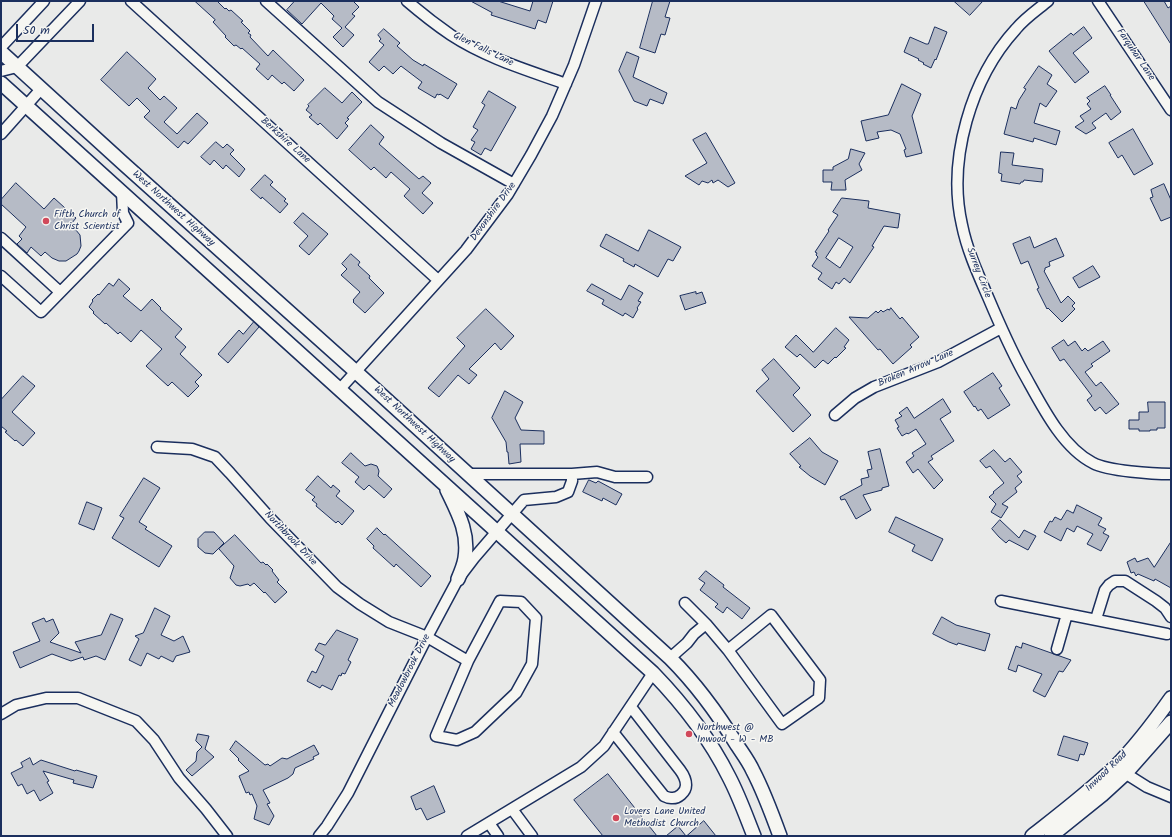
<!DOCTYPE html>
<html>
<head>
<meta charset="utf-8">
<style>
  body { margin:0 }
  #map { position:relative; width:1172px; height:837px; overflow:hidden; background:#e9eae9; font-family:Kalam,sans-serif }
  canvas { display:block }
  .frame { position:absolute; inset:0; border:2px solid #1b2f5e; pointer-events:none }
  .scale { position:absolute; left:16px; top:24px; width:78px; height:18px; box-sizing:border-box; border:2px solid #1b2f5e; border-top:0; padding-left:5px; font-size:12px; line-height:14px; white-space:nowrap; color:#1b2f5e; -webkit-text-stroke:3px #f6f6f2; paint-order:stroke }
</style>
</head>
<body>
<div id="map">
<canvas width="1172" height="837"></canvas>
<div class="frame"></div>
<div class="scale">50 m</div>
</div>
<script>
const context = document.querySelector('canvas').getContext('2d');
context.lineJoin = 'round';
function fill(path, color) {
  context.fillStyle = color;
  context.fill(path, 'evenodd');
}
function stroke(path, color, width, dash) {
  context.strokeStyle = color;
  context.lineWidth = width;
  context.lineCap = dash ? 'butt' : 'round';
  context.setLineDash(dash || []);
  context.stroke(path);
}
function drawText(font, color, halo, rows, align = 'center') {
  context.font = font + ' Kalam,sans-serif';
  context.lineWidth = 3;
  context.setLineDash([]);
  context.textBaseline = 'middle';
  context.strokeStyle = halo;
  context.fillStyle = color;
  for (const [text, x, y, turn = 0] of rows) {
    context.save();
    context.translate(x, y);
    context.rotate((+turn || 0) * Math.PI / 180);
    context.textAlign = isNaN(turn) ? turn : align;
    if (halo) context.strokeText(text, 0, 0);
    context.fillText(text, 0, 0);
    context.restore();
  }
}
const building = new Path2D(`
  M195 1H217L225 9 226 8 229 11 231 10 243 21 241 22 250 31 248 33 251 35 250 37 268 56 273 50 304 80 294 91 284 82 282 84 272 75 268 80 256 69 260 64 242 48 241 49 236 45 234 46 225 37 226 36 213 22 215 20Z
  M295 1H353L359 7 352 14 355 16 345 27 354 35 343 47 333 37 342 28 332 19 334 16 321 3 302 24 287 10Z
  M471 1H498L530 11 533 1H553L546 23 538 20 535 29 491 15 492 13Z
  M653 1H670L665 17 670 18 665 35 661 34 655 53 640 48Z
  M954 1H983L970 15Z
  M1144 1H1164L1168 8 1171 6V44Z
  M935 27 947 32 936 60 935 59 931 68 923 64 924 63 918 60 919 59 904 52 910 37 926 44H928Z
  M1084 27 1092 38 1073 53 1089 72 1075 83 1049 51 1071 33 1073 35Z
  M384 29 400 43 397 46 413 60 423 66 424 64 457 84 448 99 440 94 439 95 437 94 435 98 418 88 422 82 401 66 393 74 384 66 379 71 369 62 384 45 379 41 381 39 378 35Z
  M127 52 156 79 148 88 160 100 164 96 177 108 164 122 177 134 197 113 208 123 188 144 184 141 178 148 144 117 150 111 137 98 129 106 101 80Z
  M627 52 639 57 633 77 667 93 663 104 650 99 647 106 634 101 619 71Z
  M1039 66 1052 75 1047 84 1057 91 1046 107 1040 103 1034 123 1060 131 1056 145 1034 138 1033 142 1004 134 1011 107 1016 109 1019 100 1026 89 1024 88Z
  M902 84 921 94 912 116 922 153 906 157 904 150 906 149 900 134 891 130 877 132 879 138 866 141 861 121 888 115Z
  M1105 86 1111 95H1110L1121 112 1111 120 1106 113 1092 123 1096 128 1086 134 1075 127 1084 121 1080 116 1091 109 1087 104 1090 101 1087 98Z
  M325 88 342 103 352 92 362 102 347 118 349 119 345 123 348 126 337 139 320 123 318 125 309 117 312 115 306 110 309 106 308 105Z
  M489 91 516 107 491 151 485 148 481 155 471 149 475 142 471 140 478 130 473 127 485 105 482 103Z
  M371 125 384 137 379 144 419 179 423 176 431 183 422 193 433 203 423 214 404 196 410 189 391 172 386 178 374 167 371 170 349 150Z
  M1133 129 1153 164 1134 175 1122 155 1118 158 1109 143Z
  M706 133 735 183 728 187 718 180 713 183 712 180 708 183 702 181 699 185 685 176 707 163 693 140Z
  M216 142 223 148 227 144 234 150 230 154 245 169 239 177 226 165 223 169 214 160 210 165 201 157Z
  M851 149 865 153 859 164 862 170 845 180 846 190H831L832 182H823V170H833V167L848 159Z
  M1001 152 1014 153 1012 165 1043 169 1042 182 1024 180 1023 182H1021L1020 184 1001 181 1002 174 999 173Z
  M265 175 273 182 270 185 286 199 284 201 288 204 280 213 262 197 261 199 251 190Z
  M16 183 44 209 54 198 76 218 71 224 80 235 81 246 79 251 77 254 66 261H59L52 258 45 252 41 256 31 247 27 253 17 244 22 239 19 236 26 227 1 204V200Z
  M1164 184 1171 200V217L1161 221 1150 198 1153 197 1151 190Z
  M842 198 869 201 868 208 900 214 898 228 884 226 872 246 874 247 850 283 844 278 839 284 836 282 832 289 818 279 822 273 812 266 818 257 816 255 817 253 815 252 829 231 828 230 838 215 833 212ZM839 238 853 247 840 268 826 258Z
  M303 213 328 234 309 255 299 246 308 236 294 223Z
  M649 230 681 247 673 261 668 259 658 277 635 264 634 267 623 261 624 259 600 246 606 234 638 251Z
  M1030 237 1034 248 1056 238 1064 256 1049 262 1050 266 1045 268V270L1044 271 1061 303 1068 296 1075 303 1072 306 1075 309 1062 322 1048 308 1047 309 1037 289 1039 288 1028 261 1021 264 1013 244Z
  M351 254 360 262 358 265 370 276 369 278 384 293 365 313 353 302 354 301 353 300 360 292 341 275 347 269 342 264Z
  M1093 266 1100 277 1079 288 1073 278Z
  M119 279 130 289 123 296 141 311 152 299 161 308 160 309 182 329 175 337 186 347 180 354 202 375 195 382 199 386 188 397 172 382 168 386 146 366 162 349 141 330 131 342 120 332 118 334 106 323 105 324 93 313 94 312 89 307 93 301 92 300 98 294 99 295 109 283 113 286Z
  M592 284 621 300 629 285 643 293 638 301 641 302 637 308 638 309 633 318 625 313 623 316 602 304 604 300 587 291Z
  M696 292V294L702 292 706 303 685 310 680 296Z
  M891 308 900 319 902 317 919 337 910 345 912 347 893 364 880 349 878 350 849 317 868 318 876 311 878 313 881 310 883 312 888 309 889 310Z
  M486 309 514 336 501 350 495 343 469 369 477 375 469 384 458 375 439 397 428 388 465 346 457 338Z
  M254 322 259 327 228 363 218 354 239 330 243 334Z
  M836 328 849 340 844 347 846 348 836 358 835 357 828 364 823 360 815 368 800 354 797 357 785 347 796 335 813 352Z
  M1064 340 1068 346 1075 341 1082 351 1085 348 1088 351 1103 341 1110 351 1091 364 1093 366 1085 372 1096 386 1101 382 1119 404 1106 414 1100 407 1095 411 1087 400 1092 396 1064 359 1060 361 1052 348Z
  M774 359 800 388 793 395 811 415 793 432 756 391 769 379 762 370Z
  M993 373 1002 386 999 388 1010 405 988 419 981 409 978 411 975 406 974 407 964 392Z
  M23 376 35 386 12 412 35 433 23 446 16 440 15 441 5 432 7 431 1 426V400Z
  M505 391 523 402 515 418 521 430 544 431V444H520L521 462 509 464 508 452H507L506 442 492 418Z
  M943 399 951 412 940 419 954 441 931 456 933 459 928 462 943 480 934 489 918 469 913 473 906 462 914 456 912 453 926 444 916 429 908 434 907 433 902 436 897 428 899 427 895 420 902 416 899 413 907 407 914 418Z
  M1148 402H1165V428H1157V430H1150V431H1139V429H1129V420H1139V412H1148Z
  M810 438 822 452 838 461 825 485 810 476 799 467 801 466 790 454Z
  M880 449 889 486 882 488V490L863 495 871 510 856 519 845 499 841 500 840 497 862 485 861 479 869 477 867 470 872 469 868 452Z
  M994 450 1005 462 1010 458 1022 472 1017 476 1022 482 1015 488 1017 492 1002 504 1008 507 1001 518 991 512 996 504 989 497 994 493 993 492 1004 483 990 466 986 468 980 461Z
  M351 453 365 466 371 464 377 466 379 471 378 476 392 489 384 498 369 485 364 490 355 482 359 477 342 463Z
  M318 476 331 488 333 485 340 491 336 496 354 511 342 525 338 521 336 523 316 506 317 504 312 500 315 497 306 490Z
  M144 478 160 488 139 522 147 527 145 529 172 546 159 567 112 538 124 518 120 516Z
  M589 480 596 483 598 481 622 494 616 505 603 498 602 501 583 492Z
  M87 502 102 508 94 530 79 524Z
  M1077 505 1102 518 1098 525 1106 529 1103 533 1109 536 1101 551 1087 544 1093 534 1077 526 1074 532 1067 528 1061 541 1044 532 1050 521 1052 522 1055 517 1061 520 1067 510 1073 513Z
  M896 517 943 539 932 561 912 551 915 545 889 532Z
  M1000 520 1019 538 1024 530 1036 536 1028 550 1009 540 1006 543 999 537 992 529Z
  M377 528 384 535 385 534 431 576 421 587 396 564 394 567 373 548 374 546 367 539Z
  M205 532H214L224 543 213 554 205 553 198 547V539Z
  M235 535 261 563 263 562 266 565 267 564 273 570 272 571 279 580 277 582 287 592 275 603 265 592 264 593 254 583 250 586 248 584 240 586 236 585 230 578 234 566 219 549Z
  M1171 542V588L1155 579 1154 581 1138 574 1136 576 1134 572 1131 573 1127 562 1135 558 1137 562 1148 558 1154 567Z
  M706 571 724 585 723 587 750 608 742 619 727 607 723 613 715 607 718 604 700 590 705 583 699 579Z
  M155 608 170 616 161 635 174 641 183 636 190 652 176 656 173 662 161 656 159 659 147 653 141 666 129 660 139 639 135 636 143 633Z
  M111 614 123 619 105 660 96 656 84 660 83 657 71 661 52 654 20 668 13 652 40 641 32 623 44 618 46 622 53 619 59 633 50 642 81 653 75 642 101 635Z
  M942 617 956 625 990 634 985 651 958 643 957 645 949 642 933 634Z
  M337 630 358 639 348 660 351 662 345 674 342 673 341 676 339 675 332 690 322 685 320 688 307 681 312 671 316 673 324 656 315 650 319 643 325 645Z
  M1023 643 1071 660 1063 672 1059 671 1045 697 1033 691 1042 674 1018 665 1016 672 1008 669 1016 646 1021 648Z
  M198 734 209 736 205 749 214 757 192 776 186 770 196 761 197 752 202 747 196 741Z
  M1064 736 1088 743 1084 755 1080 754 1078 761 1058 755Z
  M236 741 265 765 268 764 270 766 282 758 287 759 314 745 319 754 313 757 314 759 295 768 293 774 288 778 263 790 270 803 267 804 274 816 269 825 254 819 257 806 252 794 250 795 249 792 246 793 239 776 249 771 238 760 239 759 230 750Z
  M30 758 33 765 41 760 75 771 76 770 97 776 93 788 73 783 74 780 43 771 49 781 47 782 53 793 40 801 34 790 27 794 22 784 18 786 11 773 23 767 21 763Z
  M608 774 657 836H603L574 800Z
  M434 786 445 812 427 820 421 808 416 810 411 797Z
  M704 821 716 836H666L678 826 686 836Z`);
const minor = new Path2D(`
  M131 1 438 280
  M266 1 378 102 441 143 514 184
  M407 1C421 13 435 24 451 35 486 58 527 70 566 84
  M1048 1C1037 10 1025 18 1016 29 971 78 947 160 962 225 967 250 978 274 988 297 999 323 1010 348 1023 372 1040 402 1061 447 1093 463 1108 471 1153 474 1171 474
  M1098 1 1171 110
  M1 47 44 1
  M1 71 17 67 80 1
  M1 134 41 89
  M1 238 60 292
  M1 276 41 312 128 223 123 213 122 192
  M340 389 466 250 508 194 531 155 552 116 574 65 596 1
  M835 415 855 398 874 387 938 362 1001 328
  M157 447 192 449 215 457 230 473 270 518 337 587 360 604 389 622 427 637 468 661
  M572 474 597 472 615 477H647
  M500 601 521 602 536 618 532 664 516 693 475 732 457 740 436 736 468 661Z
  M1001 601 1167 634
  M685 603 706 624
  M1096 619 1105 590 1109 585 1115 581H1125L1156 601 1165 608 1171 617
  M1057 649 1067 614
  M670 658 687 643 694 634 706 624 728 650 771 615 820 680 819 698 782 724 728 650
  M1 714 16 705 46 698H78L136 721 154 740 179 778 206 809 227 836
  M613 732 664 796C666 797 668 798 671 798 678 799 686 792 686 785 686 779 683 774 680 770L631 707
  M1120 770 1147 787 1171 797
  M512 809 532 836
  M489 823 498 836
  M319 836 327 826 348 793 427 637 458 579 474 558 524 500 556 497 568 492 572 481V474H467
  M467 836 581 767 604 746 653 673`);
const major = new Path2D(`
  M1 52 125 165 355 371 670 658C696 684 718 714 737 745 743 754 749 762 753 771 764 792 772 814 780 836
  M1 83 653 673C683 704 710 739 729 777 739 796 746 816 754 836
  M447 490C458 513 469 532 465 558 464 565 461 572 458 579
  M1032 836C1060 814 1089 792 1115 767 1136 746 1154 722 1171 698
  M1051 836 1102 795 1126 773 1171 722`);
const markers = [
  [46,221,4,"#d1495b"],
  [689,734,4,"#d1495b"],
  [616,818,4,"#d1495b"]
];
const streetNames = [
  ["Glen Falls Lane",483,50,26],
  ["Farquhar Lane",1135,55,56],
  ["Berkshire Lane",285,141,42],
  ["West Northwest Highway",173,209,42],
  ["Devonshire Drive",494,212,-54],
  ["Surrey Circle",978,273,69],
  ["Broken Arrow Lane",916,369,-23],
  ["West Northwest Highway",414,425,43],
  ["Northbrook Drive",290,539,46],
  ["Meadowbrook Drive",410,671,-63],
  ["Inwood Road",1107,772,-44]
];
const poiNames = [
  ["Fifth Church of",54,215],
  ["Christ Scientist",54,227],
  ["Northwest @",697,728],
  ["Inwood - W - MB",697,740],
  ["Lovers Lane United",624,812],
  ["Methodist Church",624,824]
];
fill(building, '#b6bbc6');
stroke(building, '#1b2f5e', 1);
stroke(minor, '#1b2f5e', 13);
stroke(major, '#1b2f5e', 16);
stroke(minor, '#f6f6f2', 10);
stroke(major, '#f6f6f2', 13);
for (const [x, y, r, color] of markers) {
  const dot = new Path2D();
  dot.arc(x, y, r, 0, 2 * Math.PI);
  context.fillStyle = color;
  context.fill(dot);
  stroke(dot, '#f6f6f2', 1.5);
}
drawText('10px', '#1b2f5e', '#f6f6f2', streetNames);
drawText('10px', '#1b2f5e', '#f6f6f2', poiNames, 'left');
</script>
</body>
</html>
